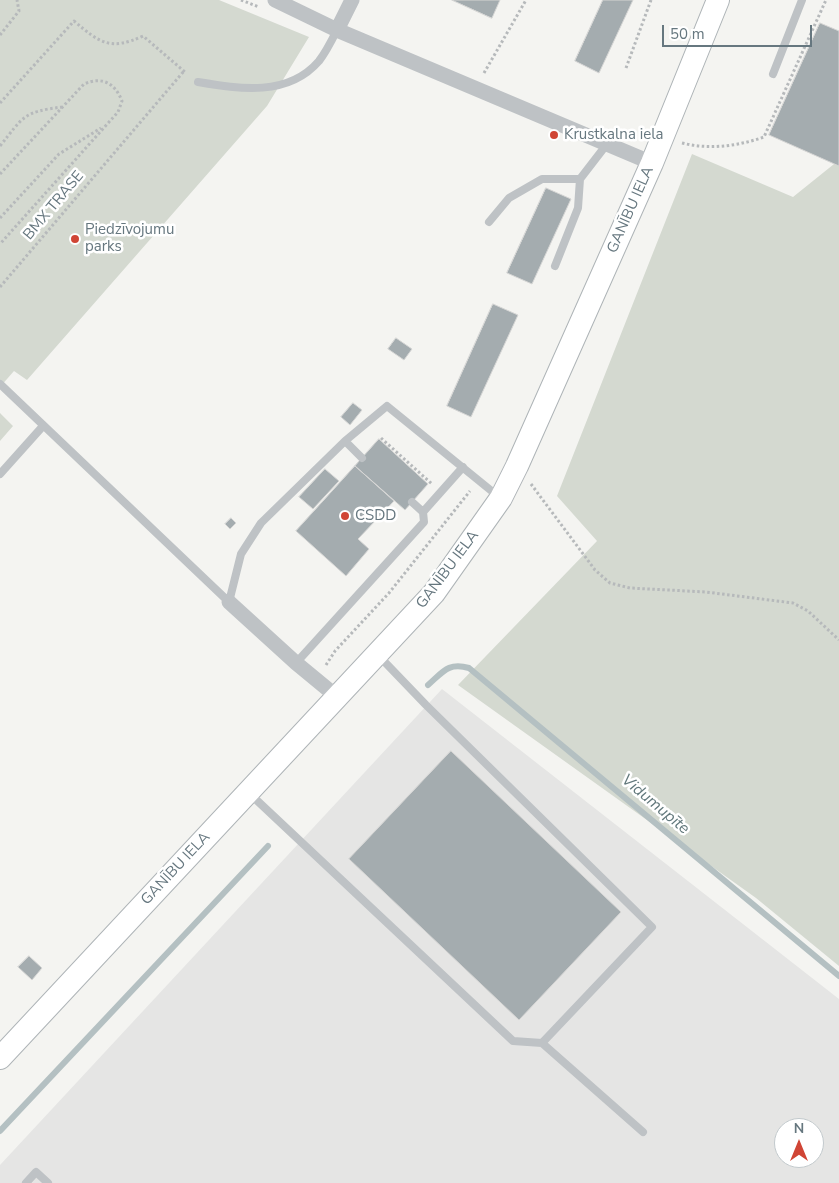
<!DOCTYPE html>
<html>
<head>
<meta charset="utf-8">
<style>
  body { margin:0 }
  #map { position:relative; width:839px; height:1183px; overflow:hidden; background:#f4f4f1; font-family:"Nunito Sans",sans-serif }
  canvas { display:block }
  .north { position:absolute; left:774px; top:1118px; width:50px; height:50px; box-sizing:border-box; background:#fff; border:1px solid #c2c9cc; border-radius:50%; rotate:0deg; font-size:14px; font-weight:700; line-height:20px; text-align:center; color:#66777f }
  .north::after { content:''; display:block; margin:auto; width:18px; height:22px; background:#d04535; clip-path:polygon(50% 0,100% 100%,50% 72%,0 100%) }
  .scale { position:absolute; left:662px; top:25px; width:150px; height:22px; box-sizing:border-box; border:2px solid #66777f; border-top:0; padding-left:6px; font-size:15px; line-height:18px; white-space:nowrap; color:#66777f; -webkit-text-stroke:4px #fff; paint-order:stroke }
</style>
</head>
<body>
<div id="map">
<canvas width="839" height="1183"></canvas>
<div class="north">N</div>
<div class="scale">50 m</div>
</div>
<script>
const context = document.querySelector('canvas').getContext('2d');
context.lineJoin = 'round';
function fill(path, color) {
  context.fillStyle = color;
  context.fill(path, 'evenodd');
}
function stroke(path, color, width, dash) {
  context.strokeStyle = color;
  context.lineWidth = width;
  context.lineCap = dash ? 'butt' : 'round';
  context.setLineDash(dash || []);
  context.stroke(path);
}
function drawText(font, color, halo, rows, align = 'center') {
  context.font = font + ' "Nunito Sans",sans-serif';
  context.lineWidth = 5;
  context.setLineDash([]);
  context.textBaseline = 'middle';
  context.strokeStyle = halo;
  context.fillStyle = color;
  for (const [text, x, y, turn = 0] of rows) {
    context.save();
    context.translate(x, y);
    context.rotate((+turn || 0) * Math.PI / 180);
    context.textAlign = isNaN(turn) ? turn : align;
    if (halo) context.strokeText(text, 0, 0);
    context.fillText(text, 0, 0);
    context.restore();
  }
}
const built = new Path2D(`
  M442 689 839 999V1183H0V1165ZM784 1128H814V1158H784Z`);
const green = new Path2D(`
  M0 0H219L309 37 267 106 27 380 14 371 0 387Z
  M692 154 793 197 839 160V966L756 898 458 685 597 541 557 496Z
  M0 413 13 426 0 441Z`);
const stream = new Path2D(`
  M428 685C443 672 448 662 469 668L839 976
  M0 1131 268 846`);
const building = new Path2D(`
  M452 0H500L492 18Z
  M603 0H633L599 73 575 61Z
  M820 23 839 31V166L769 135Z
  M546 188 571 199 532 284 507 273Z
  M493 304 518 315 471 417 447 406Z
  M396 338 412 349 404 360 388 349Z
  M353 403 362 410 350 425 341 417Z
  M379 439 428 484 405 510 355 466Z
  M355 466 394 501 358 539 369 549 346 576 296 531Z
  M325 469 339 481 313 509 299 497Z
  M231 518 236 523 230 529 225 524Z
  M451 751 621 912 519 1020 349 859Z
  M29 956 42 968 32 980 18 967Z`);
const path = new Path2D(`
  M241 0 259 7
  M0 35 19 11 17 0
  M626 68 651 0
  M484 73 526 0
  M0 103 74 21C100 43 110 51 143 36L185 72
  M682 143C710 150 738 146 764 137L826 0
  M0 146C24 116 23 112 62 107
  M0 174 84 84C102 76 115 83 122 101L118 112 0 244
  M0 218 59 154 101 128
  M0 287 184 71
  M381 438 432 484
  M531 484 595 570 610 583 630 588 706 592 793 603 808 611 839 640
  M326 665 335 651 389 593 470 491`);
const lane = new Path2D(`
  M773 74 802 0
  M198 82C240 89 288 97 319 61 326 52 332 40 337 30
  M489 222 509 198 542 179H580
  M555 266 578 208 580 179 607 144
  M0 384 229 602 241 554 261 523 345 441 387 406 499 497
  M345 441 362 458
  M0 474 43 426
  M423 512 463 467
  M378 655 426 705 652 927 542 1043 643 1132
  M296 663 424 522 423 512 412 502
  M249 793 513 1041 542 1043
  M26 1183 36 1172 48 1183`);
const street = new Path2D(`
  M275 0 337 30 652 163
  M337 30 352 0
  M229 602 296 663 336 696`);
const secondary = new Path2D(`
  M0 1058 434 593 501 498 517 466 652 163 718 0`);
const markers = [
  [554,135,5,"#d04535"],
  [75,239,5,"#d04535"],
  [345,516,5,"#d04535"]
];
const poiNames = [
  ["Krustkalna iela",564,135],
  ["Piedzīvojumu",85,230],
  ["parks",85,247],
  ["CSDD",355,516]
];
const streetNames = [
  ["BMX TRASE",54,206,-50],
  ["GANĪBU IELA",631,210,-66],
  ["GANĪBU IELA",448,570,-53],
  ["GANĪBU IELA",176,869,-47]
];
const waterNames = [
  ["Vidumupīte",655,805,40]
];
fill(built, '#e5e5e4');
fill(green, '#d4d9d0');
stroke(stream, '#b4c0c2', 6);
fill(building, '#a4acaf');
stroke(building, '#d5d5d4', 1);
stroke(secondary, '#aeb4b7', 24);
stroke(path, '#b6b9bb', 3, [2.5, 2.5]);
stroke(lane, '#bec2c5', 8);
stroke(street, '#bec2c5', 15);
stroke(secondary, '#fff', 22);
for (const [x, y, r, color] of markers) {
  const dot = new Path2D();
  dot.arc(x, y, r, 0, 2 * Math.PI);
  context.fillStyle = color;
  context.fill(dot);
  stroke(dot, '#fff', 2);
}
drawText('15px', '#66777f', '#fff', poiNames, 'left');
drawText('15px', '#66777f', '#fff', streetNames);
drawText('italic 16px', '#62787c', '#fff', waterNames);
</script>
</body>
</html>
